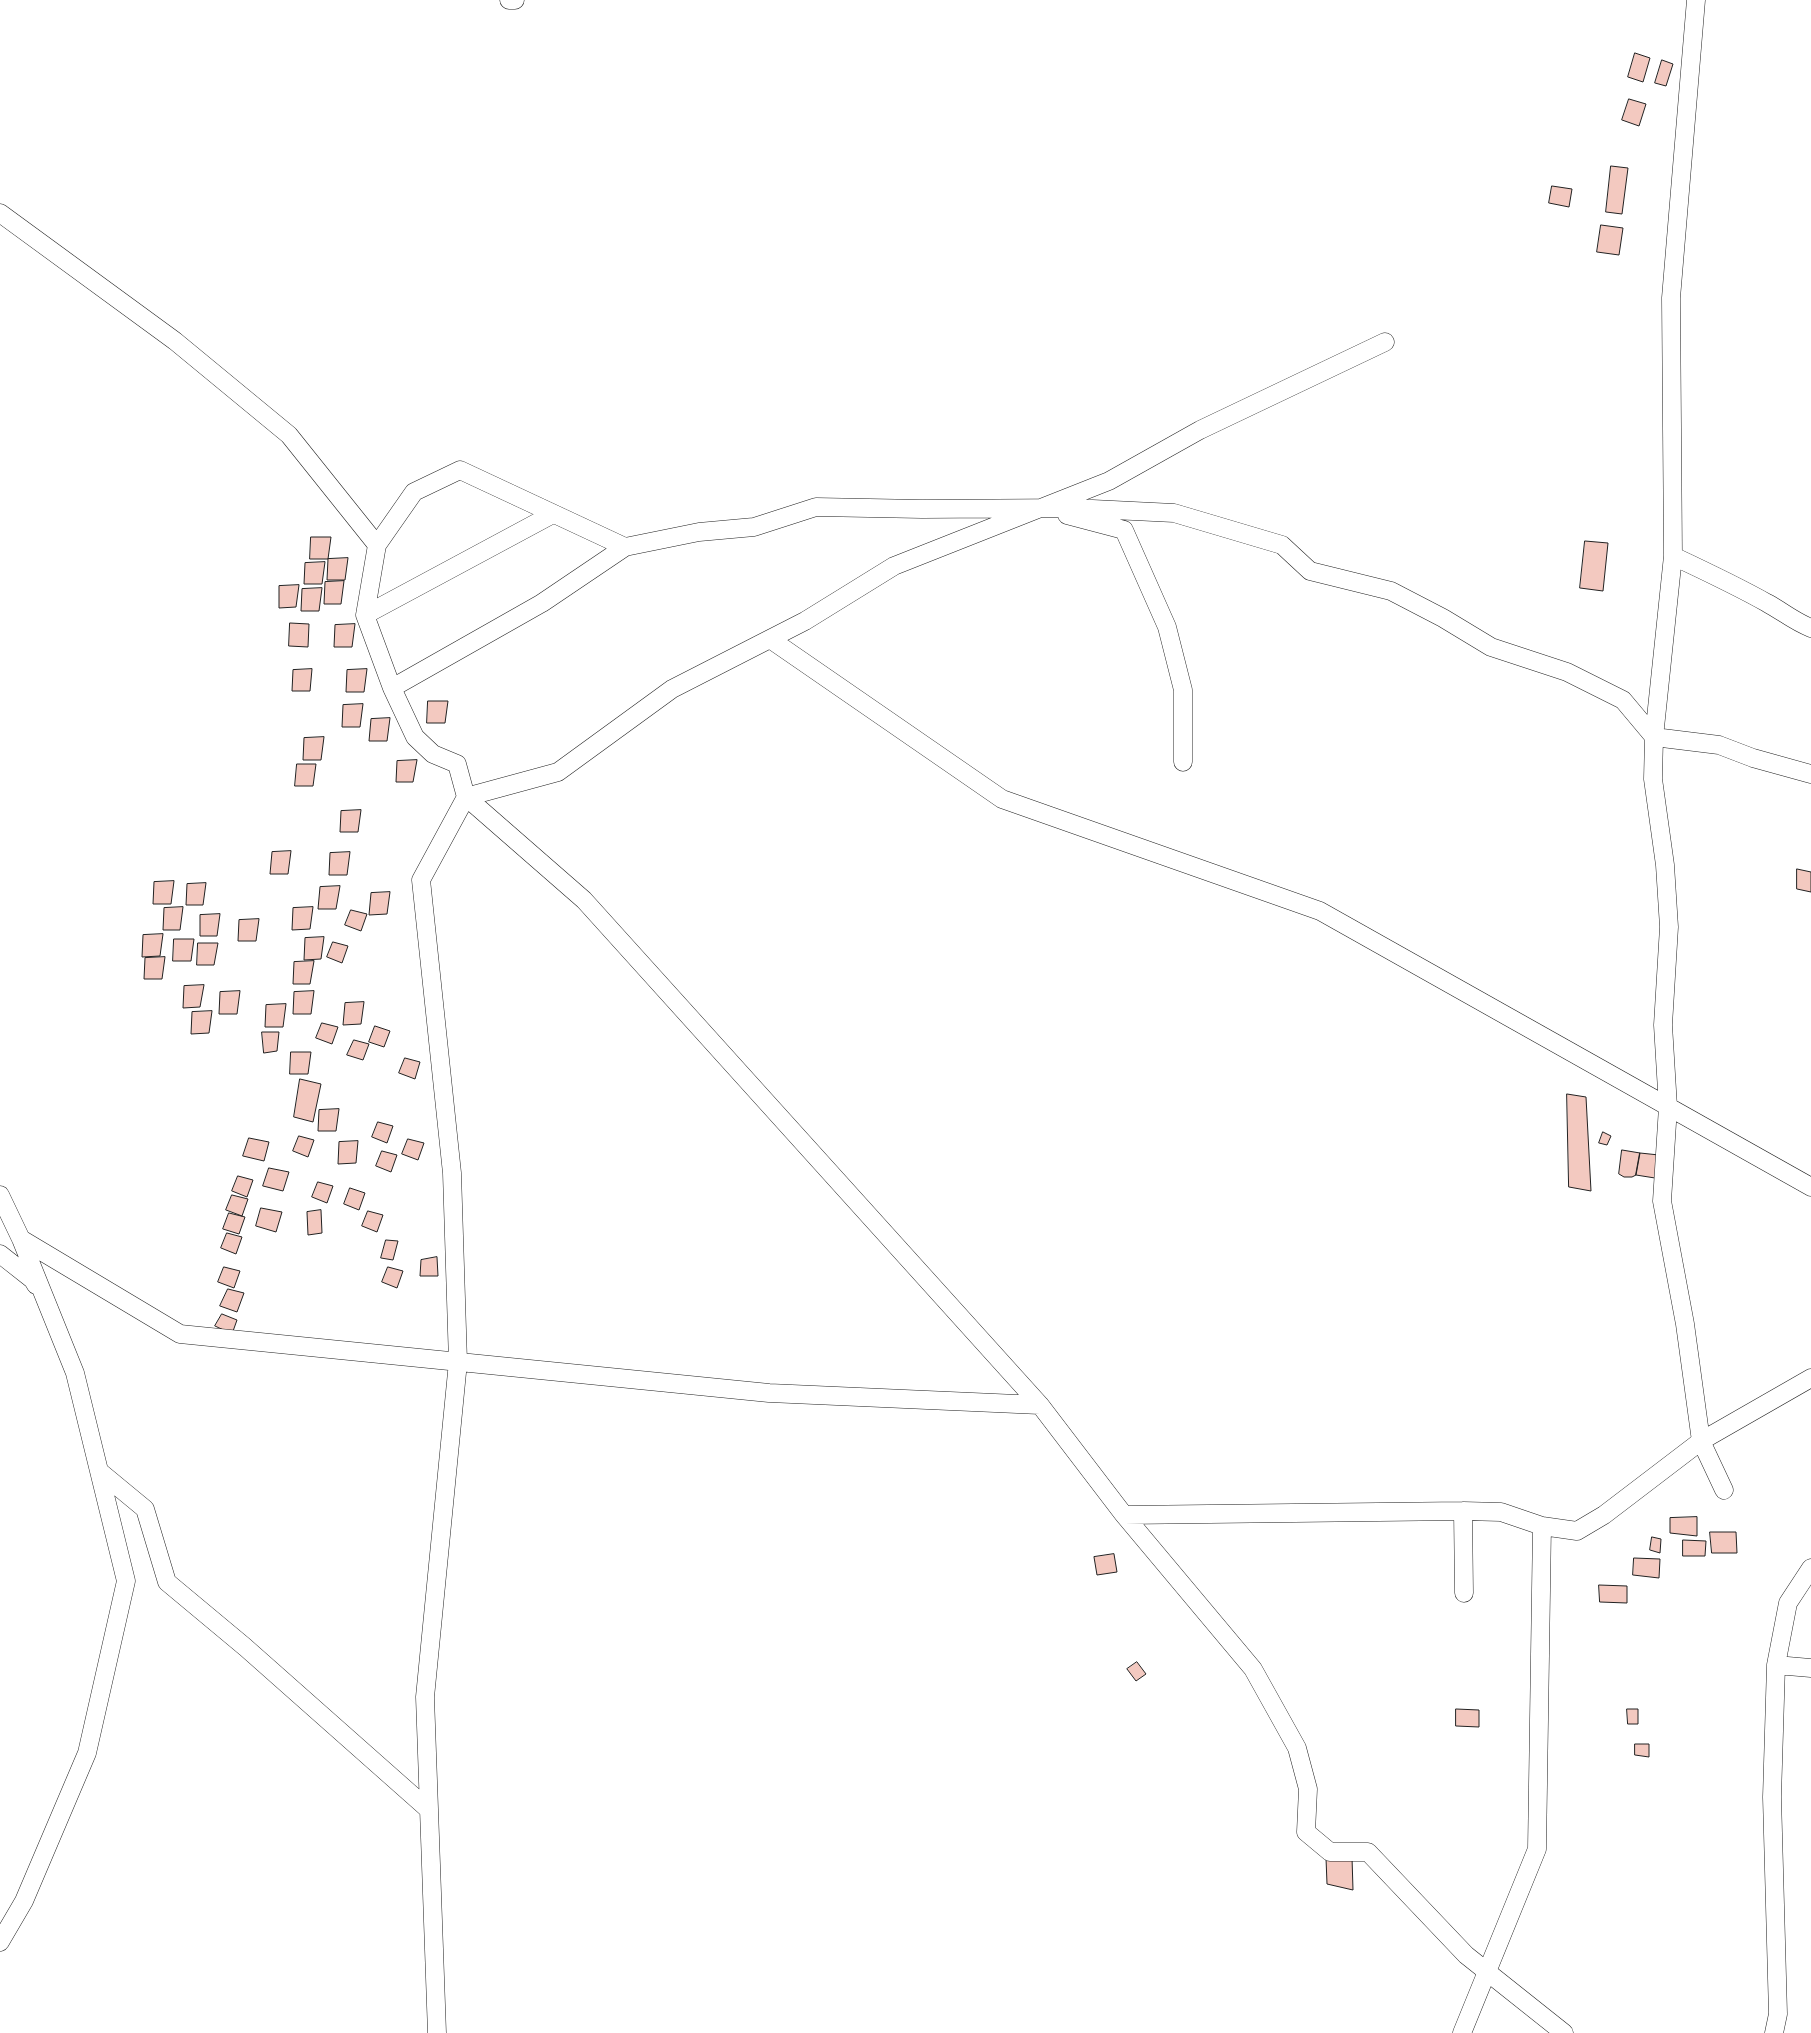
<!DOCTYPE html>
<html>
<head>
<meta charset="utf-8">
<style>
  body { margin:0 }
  canvas { display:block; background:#fff }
</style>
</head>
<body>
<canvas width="1811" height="2033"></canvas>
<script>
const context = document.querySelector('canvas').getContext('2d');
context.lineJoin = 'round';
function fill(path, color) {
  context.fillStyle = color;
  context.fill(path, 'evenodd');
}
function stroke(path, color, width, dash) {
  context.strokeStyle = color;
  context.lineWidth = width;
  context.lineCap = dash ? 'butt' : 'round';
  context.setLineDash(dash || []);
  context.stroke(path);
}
const building = new Path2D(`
  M1635 53 1650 58 1643 82 1628 77Z
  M1662 60 1673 64 1666 86 1655 83Z
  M1629 99 1646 104 1639 126 1622 120Z
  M1611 166 1628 168 1622 214 1606 212Z
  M1552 186 1572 189 1569 207 1549 203Z
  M1601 225 1623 228 1619 255 1597 252Z
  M311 537H331L328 559H310Z
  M1585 541 1608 543 1603 591 1580 588Z
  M348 558 345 580H327L328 559Z
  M325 562 322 584H304L305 563Z
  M344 581 341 604H324L325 582Z
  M299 585 296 607 279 608V586Z
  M322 588 319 611H301L302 589Z
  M290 623 309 624 308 647 289 646Z
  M355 624 352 647H334L335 625Z
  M312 669 310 691H292L293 670Z
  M367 669 364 692H346L347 670Z
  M428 701H448L445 723H427Z
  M363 704 360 727H342L343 705Z
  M390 718 387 741H369L371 719Z
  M324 737 321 760H303L304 738Z
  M417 760 413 782H396L397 761Z
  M297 764H316L313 786H295Z
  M361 810 358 832H340L341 811Z
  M291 851 288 874H270L272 852Z
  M350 852 347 875H329L330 853Z
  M1797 869 1811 872V892L1797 889Z
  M174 881 171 904H153L154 882Z
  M206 883 203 905H186L187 884Z
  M340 886 336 909H318L320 887Z
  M390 892 387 914 369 915 371 893Z
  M183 907 180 930H163L164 908Z
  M313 907 310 929 292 930 293 908Z
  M351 910 367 914 361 931 345 925Z
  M220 914 217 936H200V915Z
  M259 919 256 941H238L239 920Z
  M163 934 160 956 142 957 143 935Z
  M324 937 321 959 304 960 305 938Z
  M174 939H194L191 961H173Z
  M333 942 348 946 342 963 327 957Z
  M198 943H218L214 965H197Z
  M165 957 162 979H144L145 958Z
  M314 961 310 984H293L294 962Z
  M204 985 200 1007 183 1008 184 986Z
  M240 991 237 1014H219L220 992Z
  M314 991 311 1014H293L294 992Z
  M364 1002 361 1024 343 1025 345 1003Z
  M286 1004 283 1027H265L266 1005Z
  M212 1011 209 1033 191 1034 192 1012Z
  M322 1023 338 1027 332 1044 316 1038Z
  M375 1026 390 1031 384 1047 369 1042Z
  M262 1032H279L277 1051 264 1053Z
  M354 1040 369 1044 363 1060 347 1055Z
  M291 1052H311L308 1074H290Z
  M405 1058 420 1062 415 1079 399 1073Z
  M300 1079 321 1084 313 1122 294 1117Z
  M1567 1094 1586 1097 1591 1191 1569 1187Z
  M339 1109 336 1131H318L319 1110Z
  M378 1122 393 1126 387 1143 372 1137Z
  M1603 1132 1611 1136 1607 1145 1599 1143Z
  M299 1136 314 1140 308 1157 293 1151Z
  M249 1138 269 1142 264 1161 243 1156Z
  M408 1139 424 1143 418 1160 402 1154Z
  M358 1141 356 1163 338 1164 339 1142Z
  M1622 1150 1640 1153 1636 1175 1632 1177H1624L1619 1174Z
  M382 1151 397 1155 391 1172 376 1166Z
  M1640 1153 1659 1155 1655 1178 1636 1175Z
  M269 1168 289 1172 283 1191 263 1186Z
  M238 1176 253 1180 247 1197 232 1191Z
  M318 1182 333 1186 327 1203 312 1197Z
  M350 1188 365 1193 359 1210 344 1204Z
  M232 1195 248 1199 242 1216 226 1210Z
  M261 1208 282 1212 276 1232 256 1226Z
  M321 1210 322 1233 308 1235 307 1212Z
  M368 1211 383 1215 377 1232 362 1226Z
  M229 1213 245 1217 239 1234 223 1229Z
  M227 1233 242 1237 236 1254 221 1248Z
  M386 1240 398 1241 393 1260 381 1258Z
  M437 1257 438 1276H420L421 1260Z
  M224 1267 240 1271 234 1288 218 1282Z
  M388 1267 403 1271 397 1288 382 1282Z
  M228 1289 244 1293 237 1312 220 1306Z
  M222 1314 237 1320 232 1334 215 1326Z
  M1697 1517V1536L1670 1533V1518Z
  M1710 1532H1736L1737 1553H1712Z
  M1652 1537 1661 1539 1660 1553 1650 1550Z
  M1683 1540 1706 1541 1705 1556H1683Z
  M1114 1554 1117 1572 1097 1575 1094 1557Z
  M1634 1558 1660 1559 1659 1578 1633 1575Z
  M1599 1585 1627 1586V1603L1600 1602Z
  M1137 1662 1146 1674 1136 1681 1127 1669Z
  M1456 1709 1479 1710V1727L1456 1726Z
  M1627 1709H1638V1724H1628Z
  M1635 1744H1649V1757L1635 1755Z
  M1352 1857 1353 1890 1327 1884 1326 1858Z`);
const minor = new Path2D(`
  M509 0H515
  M1696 0 1671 298 1673 556 1654 737 1653 779 1665 865 1669 927 1663 1025 1668 1107 1662 1201 1685 1324 1701 1441 1724 1490
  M0 213 175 341 289 435 377 545 365 615 392 688 415 737 433 754 457 764 466 797 584 900 1040 1405 1124 1515 1253 1669 1297 1748 1308 1789 1306 1832 1330 1852H1368L1466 1955 1564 2033
  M1067 515 1124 530 1167 627 1183 690V762
  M377 545 414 492 460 470 625 547
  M1673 556C1705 571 1737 586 1767 603 1782 611 1795 622 1811 628
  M365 615 553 514
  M770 639 1002 799 1320 911 1811 1187
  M392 688 542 603 625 547 699 532 754 527 816 507 922 509 1072 508 1174 513 1282 545 1310 571 1391 591 1443 618 1491 647 1567 672 1623 700 1654 737 1719 745 1753 758 1811 774
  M0 1195 21 1239 75 1373 126 1581 87 1753 24 1901 0 1942
  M21 1239 180 1334 769 1393 1040 1405
  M0 1254 33 1280 36 1285
  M99 1471 145 1509 167 1582 245 1647 429 1810
  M1463 1511 1464 1593
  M1124 1515 1463 1511 1501 1512 1542 1526 1577 1531 1604 1515 1701 1441 1811 1378
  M1776 1665 1811 1668
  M437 2033 425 1697 458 1362 452 1173 421 880 466 797 558 772 672 689 805 621 894 566 1109 481 1200 430 1385 342
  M1462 2033 1537 1849 1542 1526
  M1774 2033 1778 2014 1772 1797 1776 1665 1788 1603 1811 1568`);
fill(building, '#f3c9c0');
stroke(building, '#222', 1);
stroke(minor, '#222', 19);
stroke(minor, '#fff', 18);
</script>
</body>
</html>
